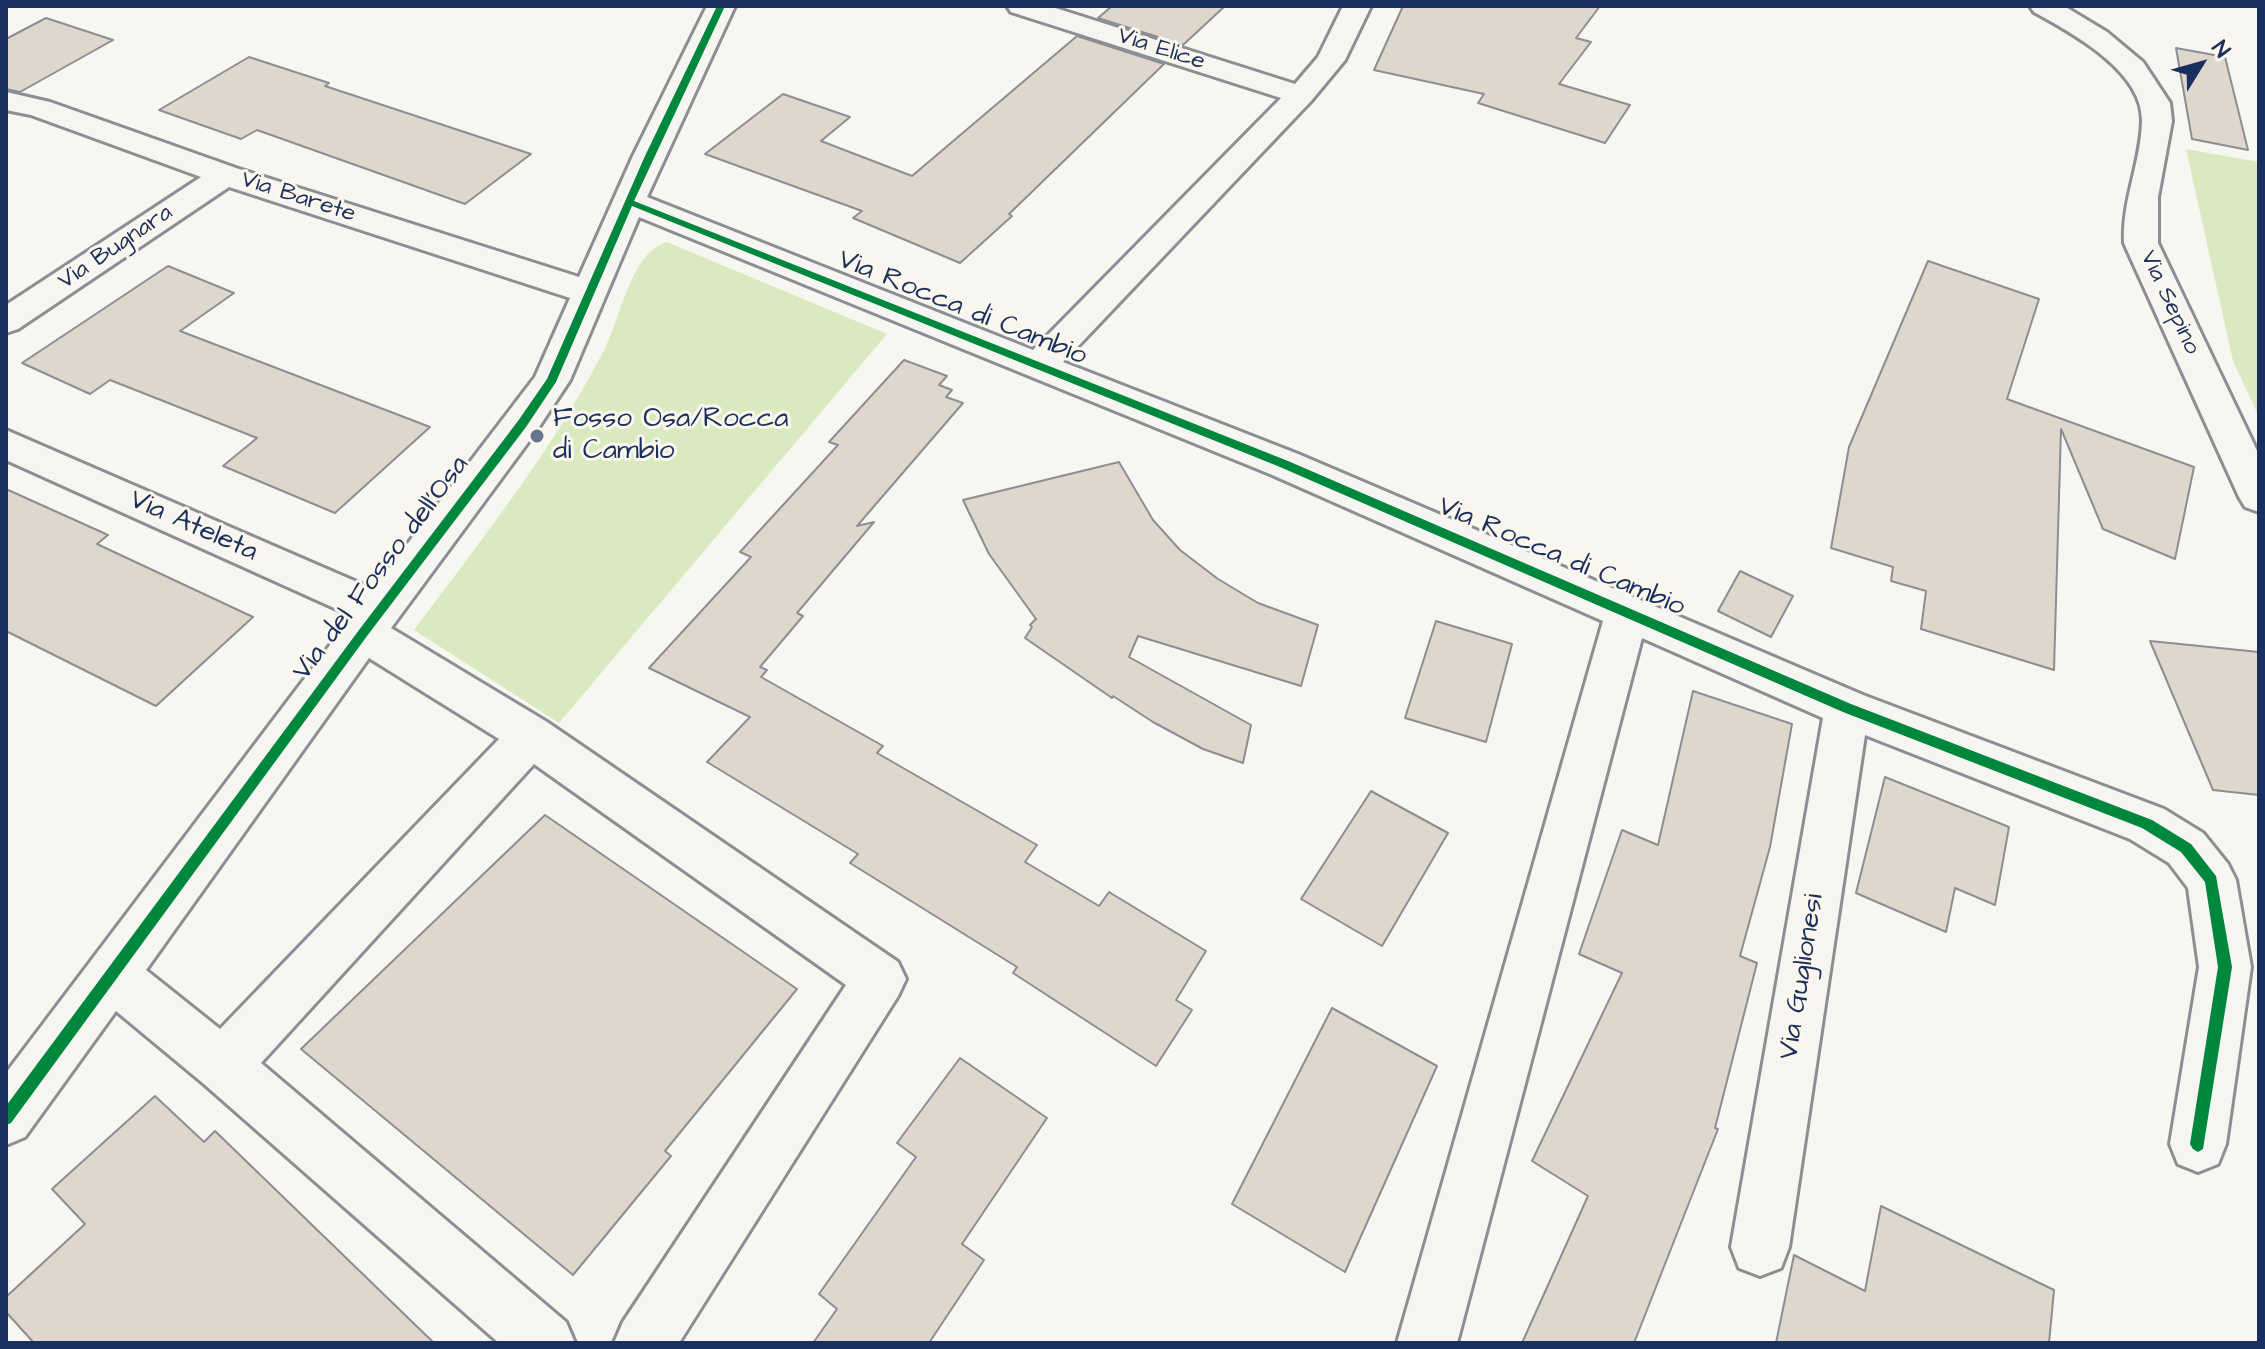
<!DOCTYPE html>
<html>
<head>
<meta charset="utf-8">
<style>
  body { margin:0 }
  #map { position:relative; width:2265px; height:1349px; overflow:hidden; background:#f8f6f0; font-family:"Architects Daughter",sans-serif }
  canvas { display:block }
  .frame { position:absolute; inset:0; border:8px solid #1b2f5e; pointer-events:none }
  .north { position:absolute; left:2161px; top:24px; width:80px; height:80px; -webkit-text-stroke:6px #fbf7ec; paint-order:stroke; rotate:53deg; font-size:22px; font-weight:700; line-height:32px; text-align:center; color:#1b2f5e }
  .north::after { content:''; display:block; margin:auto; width:28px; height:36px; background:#1b2f5e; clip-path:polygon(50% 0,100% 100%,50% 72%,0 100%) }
</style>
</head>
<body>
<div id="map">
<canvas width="2265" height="1349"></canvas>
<div class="frame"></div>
<div class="north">N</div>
</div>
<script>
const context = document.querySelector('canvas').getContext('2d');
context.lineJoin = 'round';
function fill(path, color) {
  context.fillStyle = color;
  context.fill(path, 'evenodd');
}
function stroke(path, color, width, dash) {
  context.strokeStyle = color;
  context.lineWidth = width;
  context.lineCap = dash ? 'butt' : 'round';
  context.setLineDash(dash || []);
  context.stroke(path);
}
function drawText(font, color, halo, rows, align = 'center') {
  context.font = font + ' "Architects Daughter",sans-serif';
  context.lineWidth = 6;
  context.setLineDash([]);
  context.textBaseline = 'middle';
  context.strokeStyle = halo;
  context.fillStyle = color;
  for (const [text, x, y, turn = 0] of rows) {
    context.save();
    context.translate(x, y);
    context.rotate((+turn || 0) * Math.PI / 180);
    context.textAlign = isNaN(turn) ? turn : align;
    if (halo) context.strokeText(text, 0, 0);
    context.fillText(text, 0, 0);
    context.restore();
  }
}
const green = new Path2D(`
  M2186 149 2259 162V417L2233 361Z
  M667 242 887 334 559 723 414 630C481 540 554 449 605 348 621 317 631 252 667 242Z`);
const building = new Path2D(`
  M1112 6H1225L1183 45 1098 18Z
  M1403 6H1600L1576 38 1591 42 1559 84 1630 105 1605 143 1478 103 1484 94 1374 70Z
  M46 18 113 40 20 92 6 89V39Z
  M1077 36 1164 64 1009 214 1012 216 960 263 853 218 862 211 705 154 783 94 850 117 821 141 912 176Z
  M2176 48 2225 57 2248 150 2192 139Z
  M249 57 329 83 325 86 531 154 465 204 257 130 241 139 159 110Z
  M1928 261 2039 299 2007 399 2194 467 2175 559 2103 529 2061 429 2054 670 1921 629 1926 591 1891 581 1893 567 1831 548 1849 447Z
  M168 266 234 293 180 331 430 427 335 513 223 466 257 438 110 380 90 394 22 363Z
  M904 360 947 376 939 385 952 390 946 397 963 403 857 526 874 522 797 613 803 616 760 667 767 670 761 677 883 746 877 753 1037 845 1025 862 1099 906 1109 892 1206 951 1176 1000 1192 1010 1156 1066 1013 973 1017 967 850 863 858 854 707 762 750 717 649 668 751 557 740 552 838 445 829 442Z
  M1119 462 1153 520 1180 550 1218 579 1258 603 1318 625 1301 686 1138 636 1129 657 1251 725 1243 763 1203 749 1153 722 1113 696 1112 698 1025 638 1032 627 1030 625 1036 619 989 554 963 500Z
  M6 489 108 535 97 544 253 617 156 706 6 631Z
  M1740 571 1793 596 1771 637 1718 611Z
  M1436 621 1512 644 1486 742 1405 718Z
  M2150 641 2259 652V795L2213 790Z
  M1693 691 1792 724 1770 847 1740 956 1757 963 1715 1128 1718 1129 1634 1343H1522L1588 1196 1532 1161 1622 973 1579 954 1622 830 1658 845Z
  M1885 777 2009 827 1995 905 1955 888 1946 932 1856 893Z
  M1371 791 1448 833 1382 946 1301 899Z
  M545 815 797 989 665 1151 671 1156 573 1275 301 1049Z
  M1332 1008 1437 1066 1345 1272 1232 1204Z
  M960 1058 1047 1118 962 1244 984 1260 929 1343H813L837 1309 819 1294 916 1157 897 1143Z
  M155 1096 204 1142 215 1131 434 1343H34L6 1312V1297L85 1224 52 1189Z
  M1881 1206 2054 1290 2049 1343H1776L1794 1255 1865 1291Z`);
const minor = new Path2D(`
  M707 6H735L647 197 1033 350 1281 98 1011 12 1007 6H1049L1295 84 1318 57 1343 6H1371L1345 60 1311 101 1063 362 1298 454 1863 695 2164 809 2203 833 2228 864 2236 880 2251 967 2226 1144 2218 1164 2198 1172 2178 1164 2170 1144 2199 967 2188 888 2169 863 2130 839 1865 735 1789 1247 1781 1268 1760 1276 1739 1268 1731 1247 1823 718 1642 638 1457 1343H1397L1603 621 1270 474 639 217 570 380 535 433 391 628 547 722 898 962 906 979 898 996 679 1343H614L623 1322 846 985 534 764 261 1063 566 1322 575 1343H499L204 1084 116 1011 25 1137 6 1145V1073L352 616 6 460V430L373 589 535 377 570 298 229 187 18 329 6 333V305L201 177 31 115 6 110V92L50 102 236 168 579 277 633 156ZM369 658 499 739 220 1029 146 970Z
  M2030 6H2064L2107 32 2143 62 2170 103 2172 121 2158 197V243L2259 455V512L2245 507 2239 497 2124 243C2122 200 2141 163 2142 121 2143 71 2072 33 2034 12Z`);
const cycleway = new Path2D(`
  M717 6H725L634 201 1288 461 1851 704 2152 820 2191 844 2216 876 2232 967 2203 1149 2198 1152 2193 1149 2190 1144 2218 967 2205 882 2181 852 2142 828 1843 712 1280 467 632 206 556 382 526 427 367 636 11 1123 6 1125V1106L359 630 518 421 547 379 645 156Z`);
const markers = [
  [537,436,8,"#687591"]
];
const farStreetnames = [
  ["Via Elice",1161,50,18],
  ["Via Barete",298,198,18],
  ["Via Bugnara",116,248,-34],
  ["Via Sepino",2169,303,65]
];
const streetNames = [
  ["Via Rocca di Cambio",962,309,22],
  ["Via Ateleta",193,527,24],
  ["Via Rocca di Cambio",1561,558,23],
  ["Via del Fosso dell'Osa",382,569,-53],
  ["Via Guglionesi",1803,977,-81]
];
const poiNames = [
  ["Fosso Osa/Rocca",553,420],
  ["di Cambio",553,452]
];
fill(green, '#daeac0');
fill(building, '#dfd7cc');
stroke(building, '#8b8e94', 2);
stroke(minor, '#8b8e94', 6);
fill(minor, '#f6f5f1');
fill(cycleway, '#00873e');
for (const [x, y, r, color] of markers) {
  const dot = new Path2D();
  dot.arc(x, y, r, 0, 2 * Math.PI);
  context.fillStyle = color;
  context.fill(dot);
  stroke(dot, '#fbf7ec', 3);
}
drawText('24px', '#1b2f5e', '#fbf7ec', farStreetnames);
drawText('28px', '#1b2f5e', '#fbf7ec', streetNames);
drawText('28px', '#1b2f5e', '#fbf7ec', poiNames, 'left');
</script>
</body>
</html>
